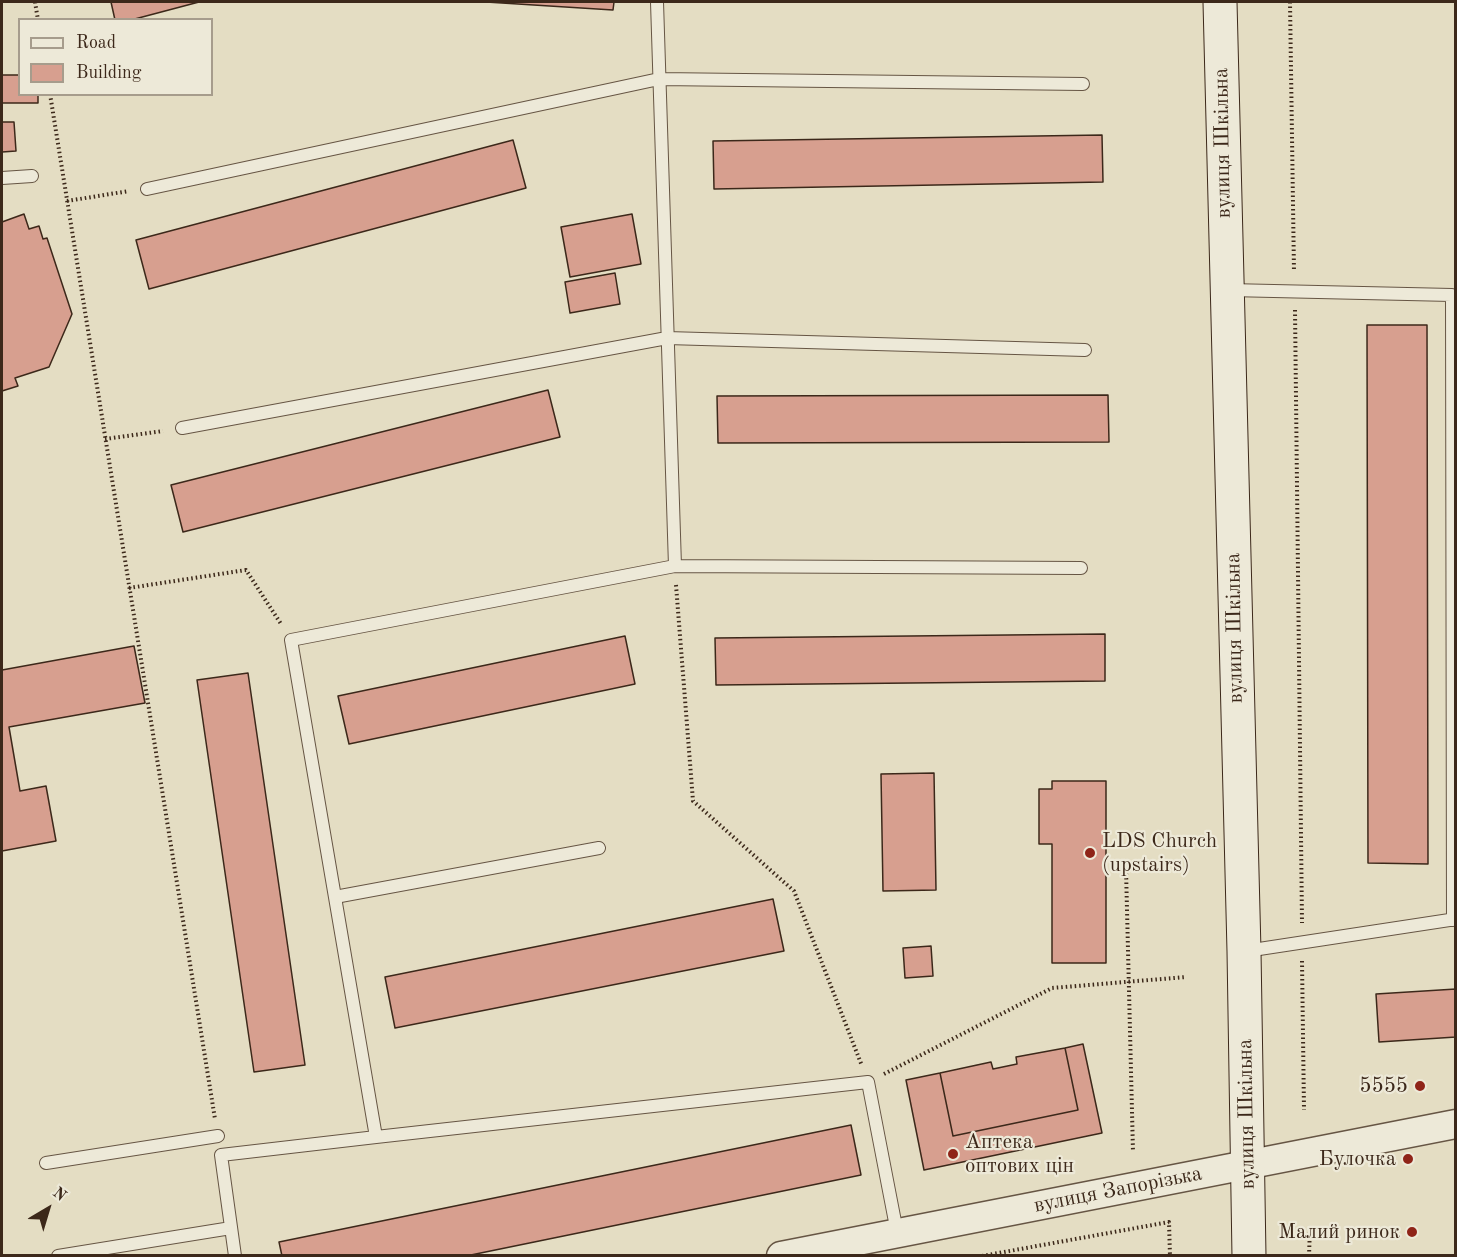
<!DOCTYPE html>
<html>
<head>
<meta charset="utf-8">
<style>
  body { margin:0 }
  #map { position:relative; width:1457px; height:1257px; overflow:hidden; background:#e4ddc3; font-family:"Old Standard TT",serif }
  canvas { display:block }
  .frame { position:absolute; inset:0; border:3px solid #3c281a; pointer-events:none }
  .legend { position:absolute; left:18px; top:18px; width:195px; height:78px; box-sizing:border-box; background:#ede9d8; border:2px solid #a69c8c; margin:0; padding:8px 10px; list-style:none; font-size:18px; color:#3c281a }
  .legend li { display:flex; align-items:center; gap:12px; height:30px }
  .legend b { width:30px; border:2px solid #a69c8c }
  .north { position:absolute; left:18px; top:1179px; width:60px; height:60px; -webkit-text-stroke:4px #ede9d8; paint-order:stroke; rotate:38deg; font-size:16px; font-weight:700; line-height:24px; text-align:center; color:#3c281a }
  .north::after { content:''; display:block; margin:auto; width:21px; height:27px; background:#3c281a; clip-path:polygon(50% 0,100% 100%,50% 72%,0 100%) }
</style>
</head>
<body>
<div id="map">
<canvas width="1457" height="1257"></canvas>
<div class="frame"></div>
<ul class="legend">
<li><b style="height:8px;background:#ede9d8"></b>Road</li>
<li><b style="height:16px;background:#d79f8f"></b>Building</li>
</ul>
<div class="north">N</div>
</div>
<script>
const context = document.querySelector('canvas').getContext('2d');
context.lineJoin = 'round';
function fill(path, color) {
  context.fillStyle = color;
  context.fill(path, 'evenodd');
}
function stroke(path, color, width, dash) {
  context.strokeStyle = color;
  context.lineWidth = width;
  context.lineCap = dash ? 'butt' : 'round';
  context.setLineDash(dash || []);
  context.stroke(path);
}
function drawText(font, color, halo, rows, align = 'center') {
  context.font = font + ' "Old Standard TT",serif';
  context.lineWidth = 4.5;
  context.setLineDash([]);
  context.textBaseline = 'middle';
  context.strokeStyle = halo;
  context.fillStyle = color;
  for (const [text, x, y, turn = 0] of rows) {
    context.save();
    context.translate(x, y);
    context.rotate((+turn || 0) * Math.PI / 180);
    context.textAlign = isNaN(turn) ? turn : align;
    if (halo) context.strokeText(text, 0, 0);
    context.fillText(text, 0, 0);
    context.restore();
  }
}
const building = new Path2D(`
  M111 2H199L131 20H115Z
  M486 2H614L613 10Z
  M2 75H20V94H38V103H2Z
  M2 122H14L16 151 2 152Z
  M1102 135 1103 182 714 189 713 141Z
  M513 140 526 188 149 289 136 240Z
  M24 214 29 229 39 226 43 239 47 238 72 314 49 367 15 378 18 386 2 391V222Z
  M632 214 641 264 570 277 561 227Z
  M615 273 620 304 570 313 565 282Z
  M1367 325H1427L1428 864 1368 863Z
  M548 390 560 437 183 532 171 485Z
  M1108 395 1109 442 718 443 717 396Z
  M1105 634V681L716 685 715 638Z
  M625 636 635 684 349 744 338 696Z
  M134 646 145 703 9 727 20 791 46 786 56 841 2 851V670Z
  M248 673 305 1065 254 1072 197 680Z
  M934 773 936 890 883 891 881 774Z
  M1052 781H1106V963H1052V844H1039V789H1052Z
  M773 899 784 951 395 1028 385 977Z
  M931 946 933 976 905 978 903 948Z
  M1456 989V1037L1379 1042 1376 994Z
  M1083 1044 1102 1133 924 1170 906 1080 940 1073 953 1136 1078 1110 1065 1048Z
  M1065 1048 1078 1110 953 1136 940 1073 991 1062 993 1069 1017 1064 1016 1057Z
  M851 1125 861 1175 466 1256H282L279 1242Z`);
const path = new Path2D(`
  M35 2 38 20
  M1290 2 1294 272
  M50 94 215 1119
  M67 201 129 191
  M1295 310 1302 923
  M105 439 163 431
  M676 585 693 801 794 891 862 1066
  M129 588 246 570 281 624
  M1126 869 1133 1152
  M1302 961 1304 1110
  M884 1074 1052 988 1186 977
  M982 1256 1169 1222 1170 1256
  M1309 1256 1310 1228`);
const service = new Path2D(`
  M657 2 675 566
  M2 178 32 176
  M147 189 659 79 1083 84
  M1229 290 1452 295 1453 920
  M182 428 667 338 1085 350
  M335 897 599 848
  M1246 951 1456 919
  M46 1163 218 1136
  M897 1232 868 1082 376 1137 291 640 675 566 1081 568
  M58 1256 231 1228
  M235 1256 221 1155 376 1137`);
const tertiary = new Path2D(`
  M781 1256 1456 1124`);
const secondary = new Path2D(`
  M1220 2 1244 951 1249 1256`);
const markers = [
  [1090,853,6,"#8f2418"],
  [1420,1086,6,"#8f2418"],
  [953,1154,6,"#8f2418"],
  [1408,1159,6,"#8f2418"],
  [1412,1232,6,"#8f2418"]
];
const streetNames = [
  ["вулиця Шкільна",1223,143,-91],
  ["вулиця Шкільна",1235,628,-91],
  ["вулиця Шкільна",1247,1114,-91],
  ["вулиця Запорізька",1118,1190,-11]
];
const poiNames = [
  ["LDS Church",1102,841,"left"],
  ["(upstairs)",1102,865,"left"],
  ["5555",1408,1086],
  ["Аптека",965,1142,"left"],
  ["оптових цін",965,1166,"left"],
  ["Булочка",1396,1159],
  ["Малий ринок",1400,1232]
];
fill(building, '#d79f8f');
stroke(building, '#3c281a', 1.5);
stroke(service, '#654', 14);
stroke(tertiary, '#654', 31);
stroke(secondary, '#3c281a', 35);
stroke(path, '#3c281a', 4, [1.5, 3]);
stroke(service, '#ede9d8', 12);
stroke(tertiary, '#ede9d8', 28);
stroke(secondary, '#ede9d8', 33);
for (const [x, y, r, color] of markers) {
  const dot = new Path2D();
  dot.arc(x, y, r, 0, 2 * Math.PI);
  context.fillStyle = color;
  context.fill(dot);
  stroke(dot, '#ede9d8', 2);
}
drawText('21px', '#3c281a', '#ede9d8', streetNames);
drawText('21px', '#3c281a', '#ede9d8', poiNames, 'right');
</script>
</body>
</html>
